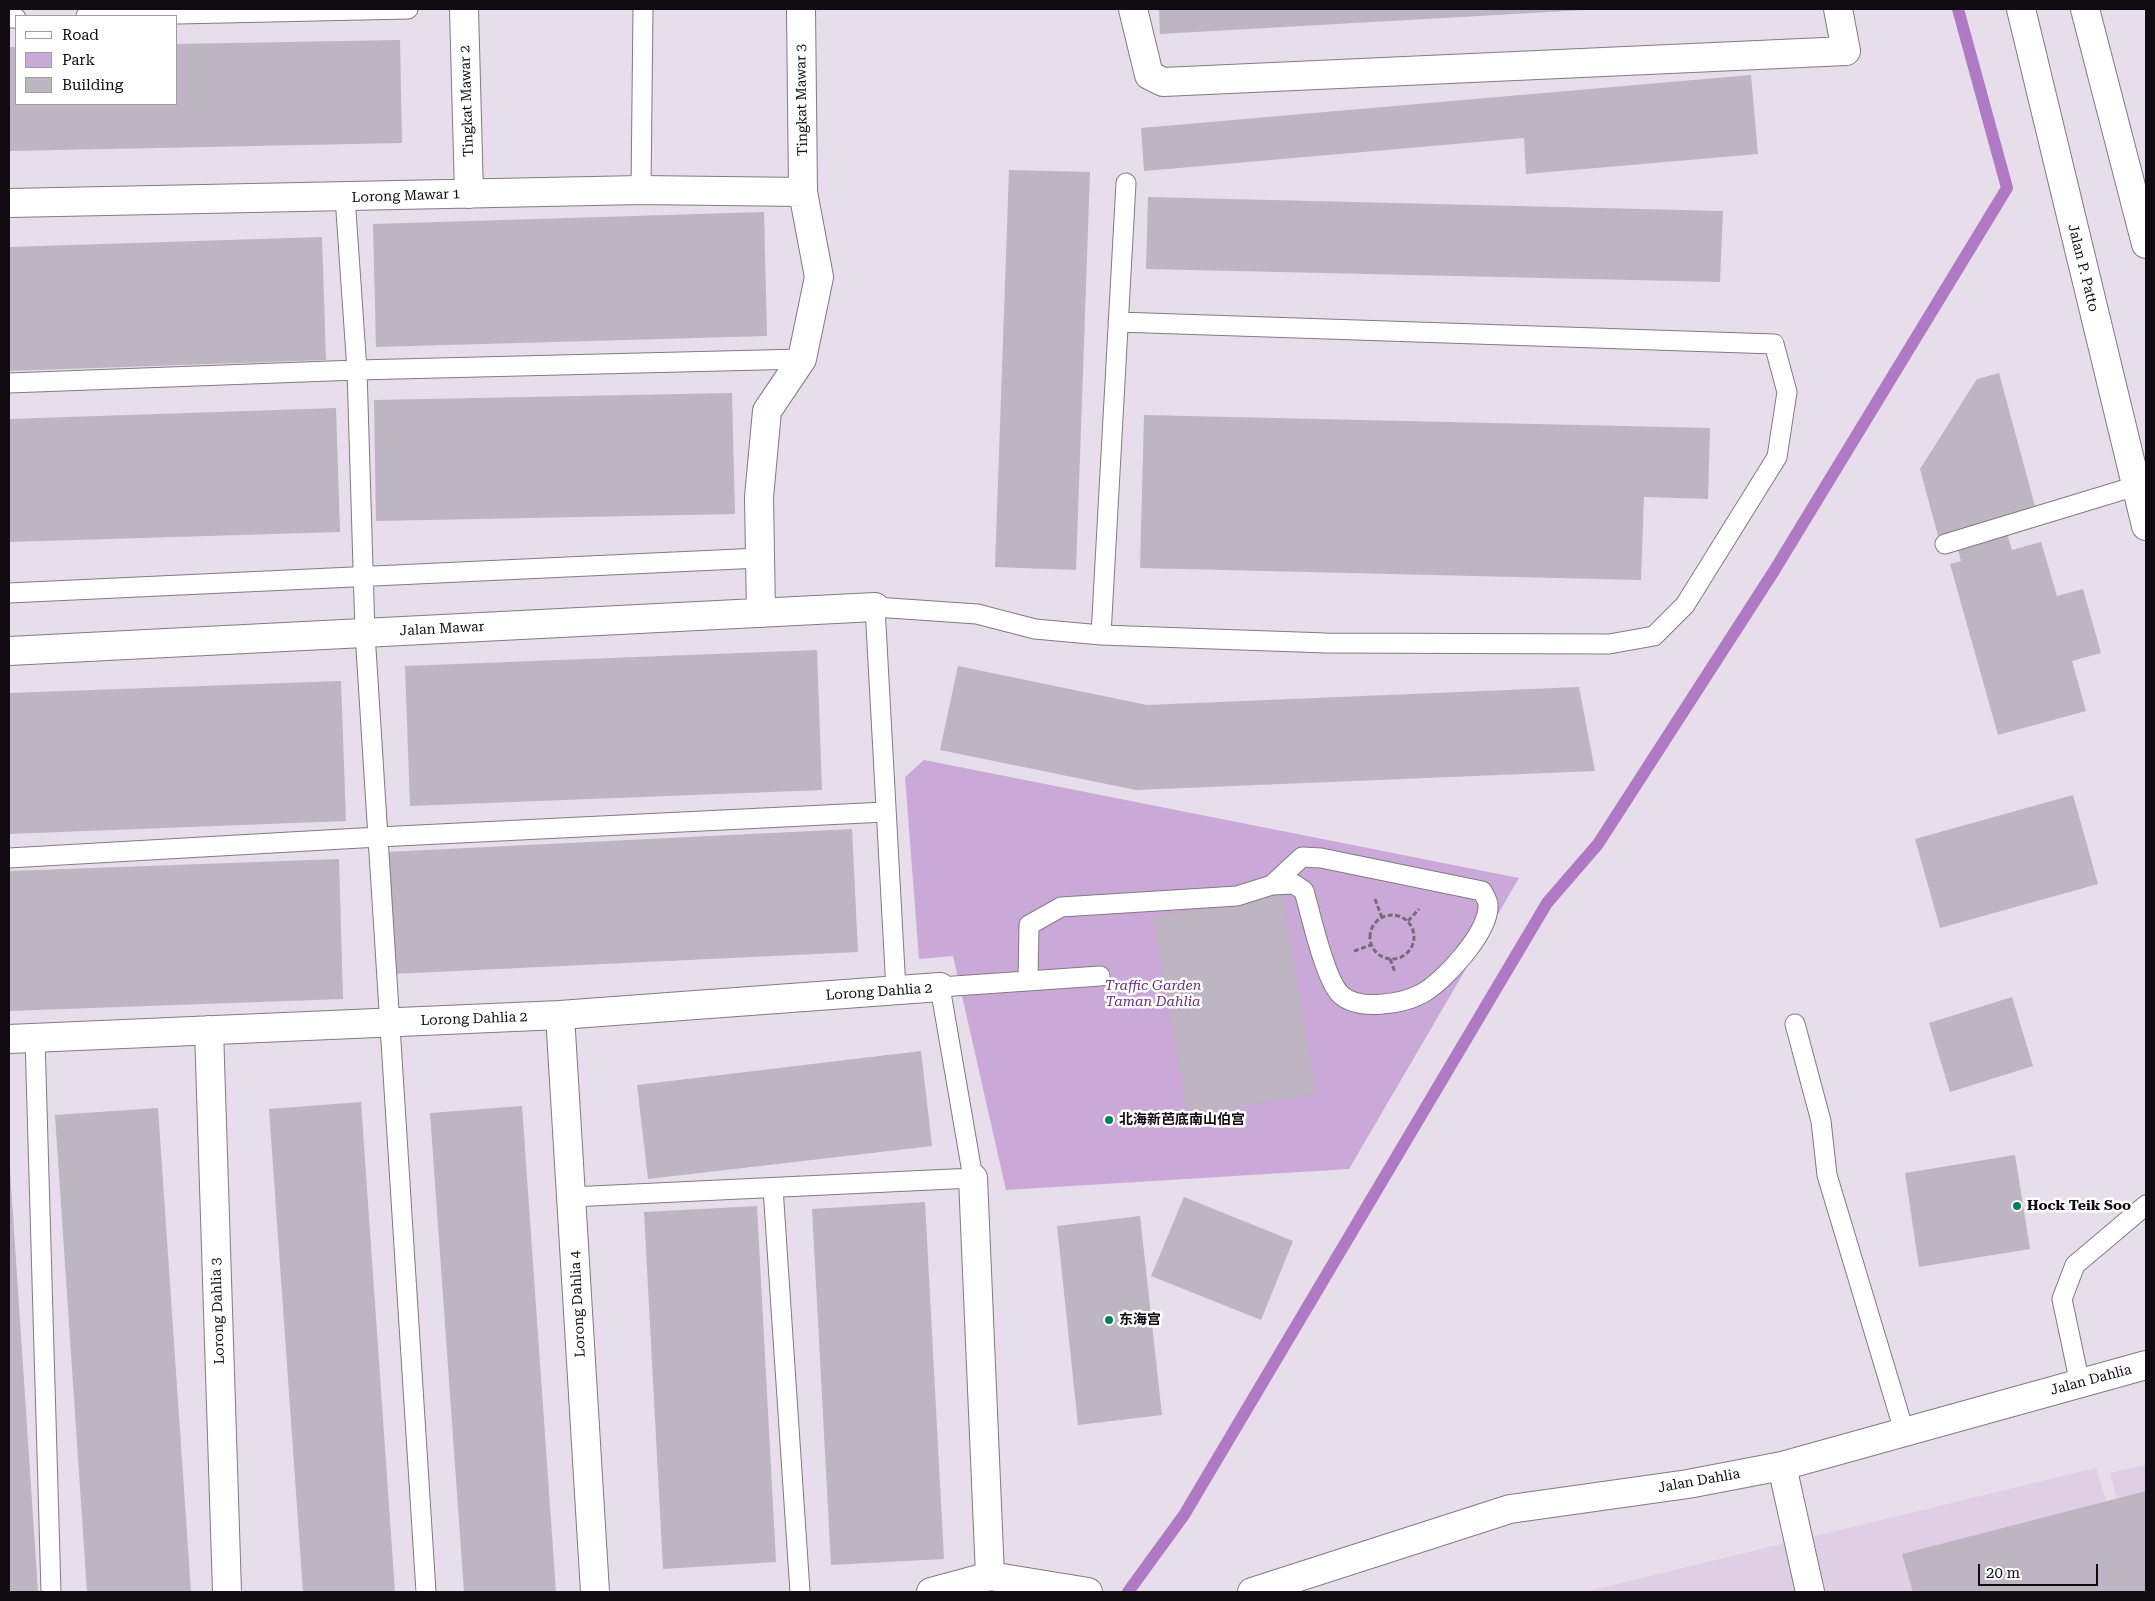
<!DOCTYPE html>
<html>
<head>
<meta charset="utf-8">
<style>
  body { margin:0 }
  #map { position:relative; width:2155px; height:1601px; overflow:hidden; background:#e7ddeb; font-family:"Roboto Serif",serif }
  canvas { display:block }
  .frame { position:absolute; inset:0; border:10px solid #0f0b10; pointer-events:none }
  .legend { position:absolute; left:15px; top:15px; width:162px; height:90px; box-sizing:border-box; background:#fff; border:1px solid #9f9d9f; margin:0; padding:6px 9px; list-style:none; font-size:15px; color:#0f0b10 }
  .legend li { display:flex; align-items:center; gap:10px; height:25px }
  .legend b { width:25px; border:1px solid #9f9d9f }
  .scale { position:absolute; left:1978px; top:1564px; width:120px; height:22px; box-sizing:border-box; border:2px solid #0f0b10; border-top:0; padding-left:6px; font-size:15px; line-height:18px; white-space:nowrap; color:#0f0b10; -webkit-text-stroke:4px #fff; paint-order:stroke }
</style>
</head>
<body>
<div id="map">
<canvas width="2155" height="1601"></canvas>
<div class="frame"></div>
<ul class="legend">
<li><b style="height:6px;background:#fff"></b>Road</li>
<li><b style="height:14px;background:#caa9d8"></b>Park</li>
<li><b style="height:14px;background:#beb4c2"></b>Building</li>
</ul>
<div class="scale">20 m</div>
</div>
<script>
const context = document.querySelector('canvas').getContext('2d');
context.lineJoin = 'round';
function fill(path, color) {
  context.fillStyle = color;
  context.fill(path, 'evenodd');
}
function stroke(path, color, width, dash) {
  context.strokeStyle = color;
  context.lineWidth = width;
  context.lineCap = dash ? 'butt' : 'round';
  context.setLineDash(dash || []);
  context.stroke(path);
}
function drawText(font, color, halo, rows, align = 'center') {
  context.font = font + ' "Roboto Serif","Noto Sans SC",serif';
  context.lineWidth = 5;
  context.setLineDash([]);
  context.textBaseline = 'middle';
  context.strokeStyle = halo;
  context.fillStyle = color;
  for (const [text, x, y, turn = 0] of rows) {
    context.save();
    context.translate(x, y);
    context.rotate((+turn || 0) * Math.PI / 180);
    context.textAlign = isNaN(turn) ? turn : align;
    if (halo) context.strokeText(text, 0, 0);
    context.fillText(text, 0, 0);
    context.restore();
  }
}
const built = new Path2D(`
  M2146 1465V1592H2143L2110 1473Z
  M2096 1468 2134 1592H1584Z`);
const green = new Path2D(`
  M924 760 1519 878 1349 1169 1006 1190 953 956 919 959 905 777Z`);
const stream = new Path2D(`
  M1128 1592 1184 1515 1547 903 1598 844 1774 571 2007 188 1958 9`);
const building = new Path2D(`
  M1159 9H1585V10L1160 34Z
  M400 40 402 143 9 151V47H16V104H176V44Z
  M1751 75 1758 154 1526 174 1524 138 1144 171 1141 128Z
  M1009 170 1090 172 1076 570 995 567Z
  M1148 197 1723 211 1720 282 1146 269Z
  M764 212 767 336 376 347 373 224Z
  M322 237 326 360 9 371V247Z
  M1999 373 2036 510 1938 536 1920 469 1977 379Z
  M732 393 735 514 376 521 374 400Z
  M336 408 340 532 9 542V419Z
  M1144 415 1710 428 1708 499 1644 497 1641 580 1140 568Z
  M2007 533 2012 550 2041 542 2057 596 2083 589 2101 653 2072 661 2086 711 1998 735 1950 564 1961 561 1957 547Z
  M817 650 822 790 410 806 405 666Z
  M958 666 1147 705 1579 687 1595 771 1136 790 940 750Z
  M341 681 346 821 9 834V693Z
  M2073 795 2098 884 1940 928 1915 839Z
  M852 829 858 952 392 974 386 852Z
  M339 859 343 999 9 1011V871Z
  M1282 895 1316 1093 1188 1115 1153 917Z
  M2012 997 2033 1066 1950 1092 1929 1023Z
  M921 1051 932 1146 648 1179 637 1085Z
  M361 1102 395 1592H303L269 1109Z
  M522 1106 556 1592H464L430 1113Z
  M158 1108 191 1592H87L55 1115Z
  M2015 1155 2030 1249 1919 1267 1905 1173Z
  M9 1170H10L38 1592H9Z
  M1184 1197 1293 1241 1261 1320 1151 1276Z
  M925 1202 944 1559 831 1565 812 1209Z
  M757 1206 776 1562 663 1569 644 1212Z
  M1140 1216 1162 1415 1078 1425 1057 1226Z
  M2146 1491V1592H1913L1902 1554Z`);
const path = new Path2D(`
  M1375 899 1382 918
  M1370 937a22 22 0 1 1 44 0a22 22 0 1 1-44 0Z
  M1408 921 1419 909
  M1354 951 1371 945
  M1390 959 1395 972`);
const lane = new Path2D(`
  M86 16 408 9
  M9 18H16
  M641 190 643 9
  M345 197 357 370 365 633 426 1592
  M9 383 357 370 802 359
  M1945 544 2136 486
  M9 593 760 558
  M1101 635 1126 183
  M9 858 378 837 885 812
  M1028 981 1029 925 1061 907 1237 896 1272 885 1294 884 1304 891C1311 915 1325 980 1341 995 1359 1011 1402 1004 1421 994 1444 982 1490 931 1488 905 1488 900 1484 895 1482 891L1321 858 1302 857 1272 885
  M896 990 875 607 977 614 1035 629 1101 635 1326 643 1609 644 1654 636 1685 605 1777 457 1787 392 1774 344 1118 322
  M1795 1024 1821 1121 1827 1175 1904 1431
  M35 1038 51 1592
  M773 1188 800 1592
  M571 1197 973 1178 940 987 1100 976
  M2080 1384 2062 1299 2075 1265 2146 1205`);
const street = new Path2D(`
  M464 9 469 194
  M1133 9 1149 75 1163 82 1846 51 1838 9
  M9 203 641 190 803 192
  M761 613 759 497 767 411 802 359 819 277 803 192 801 9
  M9 651 875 607
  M560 1015 595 1592
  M209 1030 227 1592
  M9 1039 560 1015 940 987
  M973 1178 990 1576
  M1782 1466 1810 1592
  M931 1592 990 1576 1088 1592
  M1252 1592 1510 1509 1688 1484 1782 1466 2146 1365`);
const secondary = new Path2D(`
  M2021 9 2146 526
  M2085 9 2146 244`);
const markers = [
  [1109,1120,5,"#047f5d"],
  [2017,1206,5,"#047f5d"],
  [1109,1320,5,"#047f5d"]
];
const streetNames = [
  ["Tingkat Mawar 3",802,100,-91],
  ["Tingkat Mawar 2",467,101,-92],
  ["Lorong Mawar 1",406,196,-2],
  ["Jalan P. Patto",2083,268,76],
  ["Jalan Mawar",442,629,-3],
  ["Lorong Dahlia 2",879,992,-4],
  ["Lorong Dahlia 2",474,1019,-2],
  ["Lorong Dahlia 4",578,1304,-93],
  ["Lorong Dahlia 3",218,1311,-92],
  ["Jalan Dahlia",2091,1380,-15],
  ["Jalan Dahlia",1699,1481,-10]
];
const parkNames = [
  ["Traffic Garden",1153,986],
  ["Taman Dahlia",1153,1002]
];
const poiNames = [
  ["北海新芭底南山伯宫",1119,1120],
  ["Hock Teik Soo",2027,1206],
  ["东海宫",1119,1320]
];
fill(built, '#decfe4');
fill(green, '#caa9d8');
stroke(stream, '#b079c4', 12);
fill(building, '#beb4c2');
stroke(lane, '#837987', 21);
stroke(street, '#837987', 30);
stroke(secondary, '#837987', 30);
stroke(path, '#746d76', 3, [5, 2.5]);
stroke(lane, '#fff', 19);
stroke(street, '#fff', 28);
stroke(secondary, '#fff', 28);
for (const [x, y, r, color] of markers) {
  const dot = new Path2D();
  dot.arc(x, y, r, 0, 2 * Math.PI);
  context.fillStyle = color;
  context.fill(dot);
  stroke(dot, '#fff', 2);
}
drawText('14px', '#0f0b10', '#fff', streetNames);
drawText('italic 14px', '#6d2983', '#fff', parkNames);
drawText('bold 14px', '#0f0b10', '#fff', poiNames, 'left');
</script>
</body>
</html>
